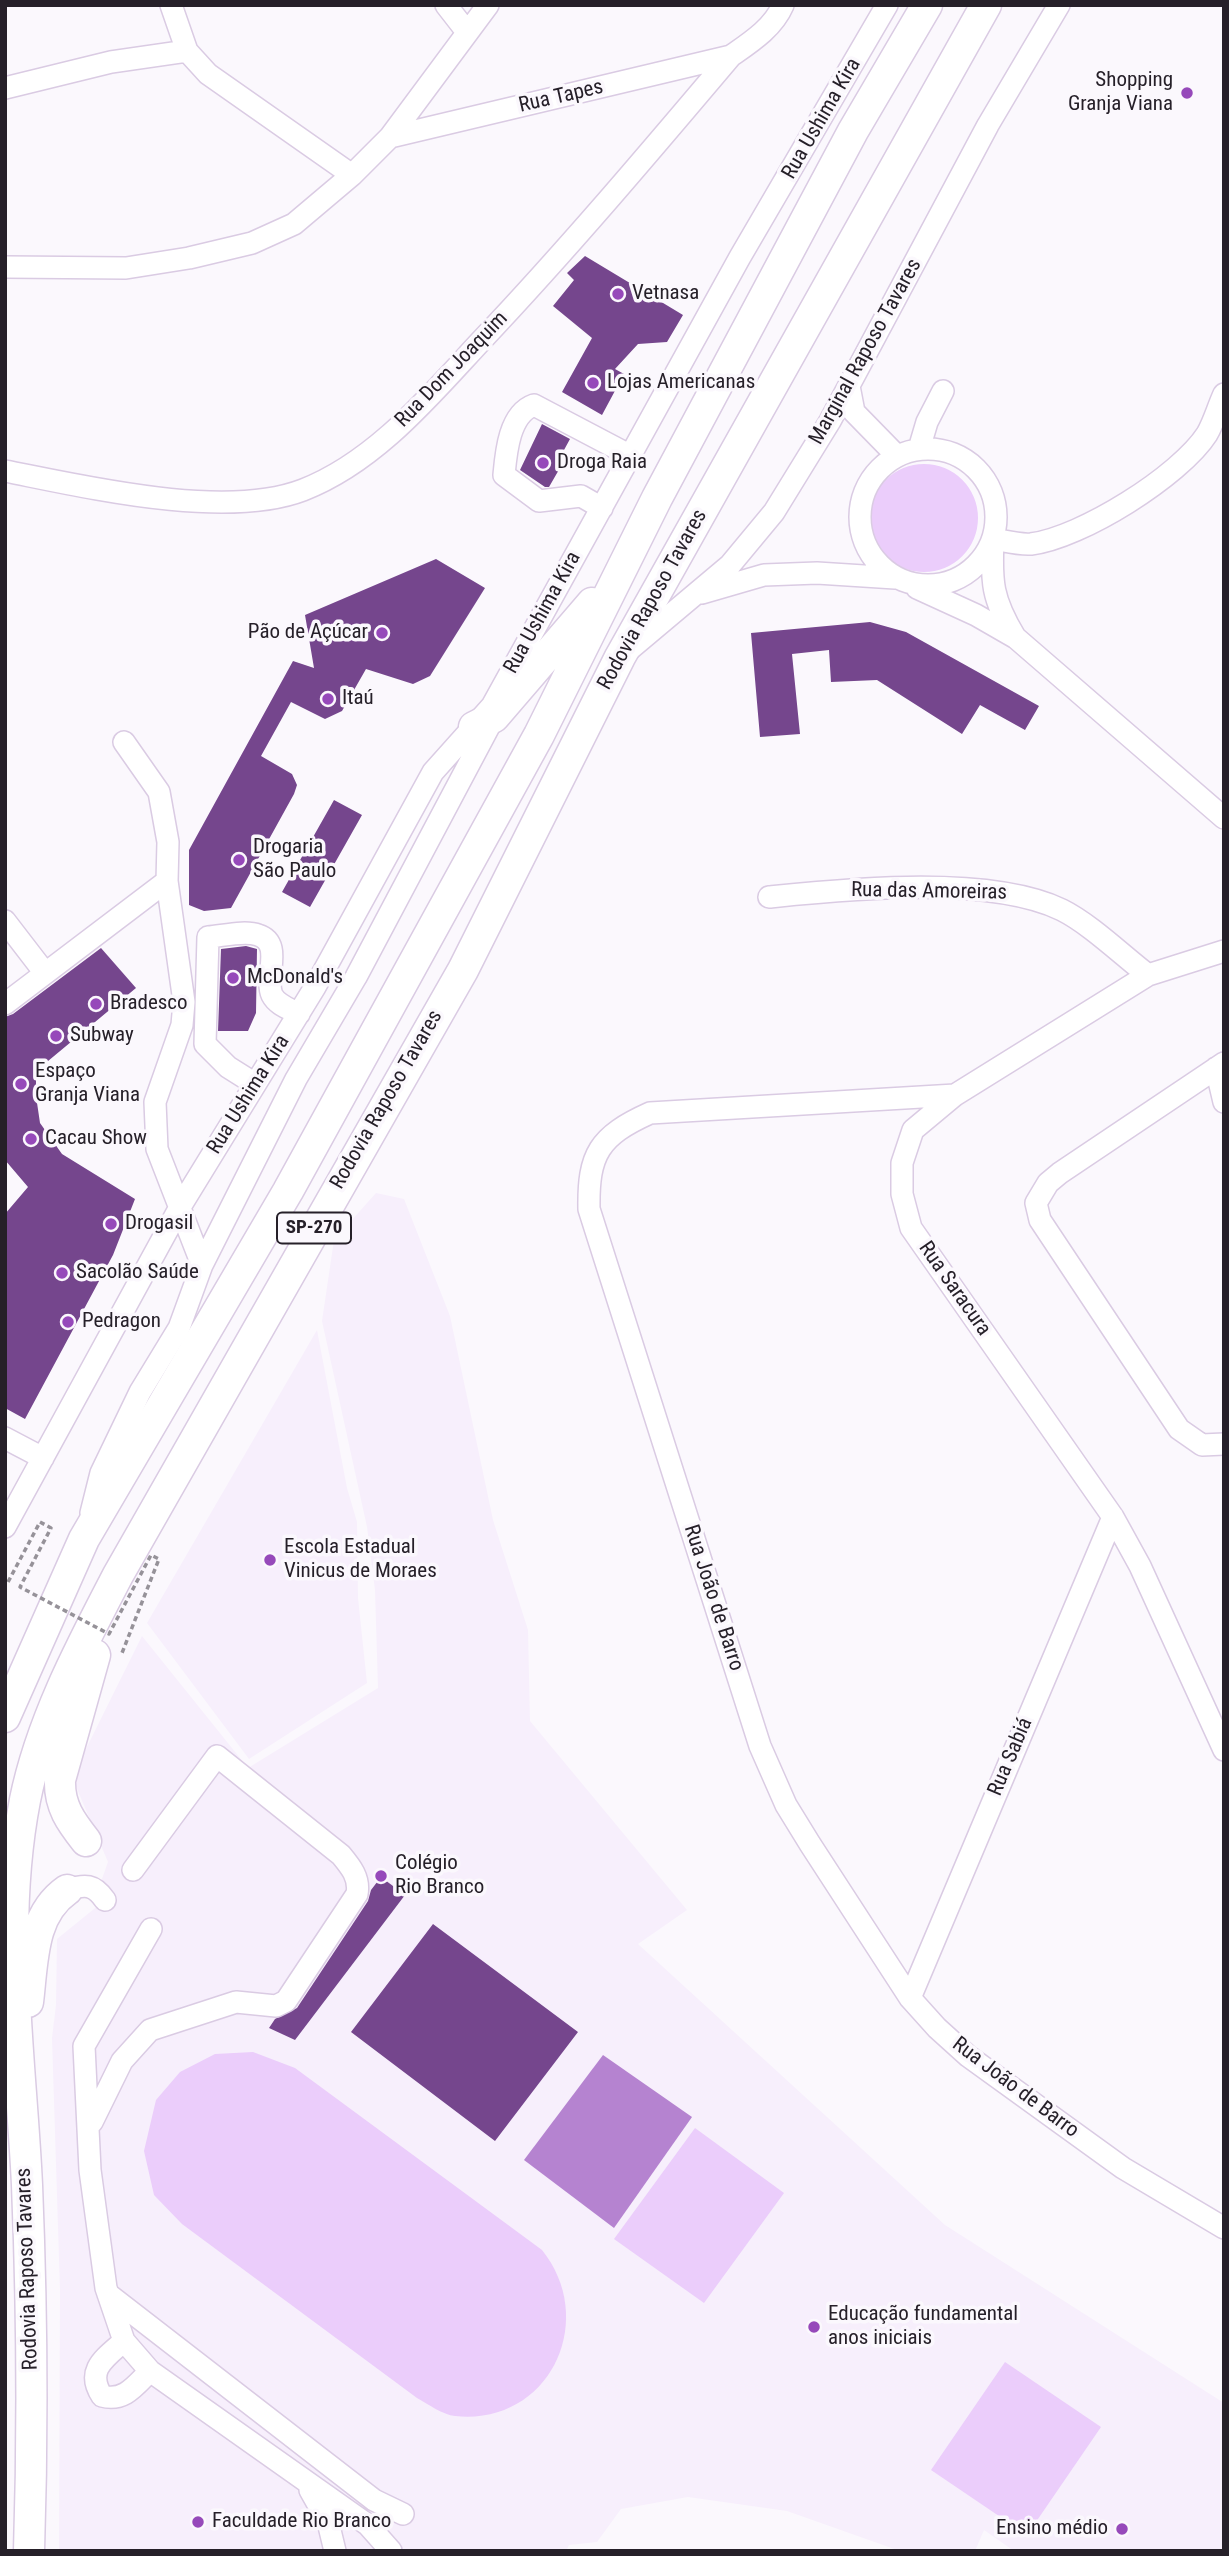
<!DOCTYPE html>
<html>
<head>
<meta charset="utf-8">
<style>
  body { margin:0 }
  #map { position:relative; width:1229px; height:2556px; overflow:hidden; background:#fbf8fd; font-family:"Roboto Condensed",sans-serif }
  canvas { display:block }
  .frame { position:absolute; inset:0; border:7px solid #262029; pointer-events:none }
</style>
</head>
<body>
<div id="map">
<canvas width="1229" height="2556"></canvas>
<div class="frame"></div>
</div>
<script>
const context = document.querySelector('canvas').getContext('2d');
context.lineJoin = 'round';
function fill(path, color) {
  context.fillStyle = color;
  context.fill(path, 'evenodd');
}
function stroke(path, color, width, dash) {
  context.strokeStyle = color;
  context.lineWidth = width;
  context.lineCap = dash ? 'butt' : 'round';
  context.setLineDash(dash || []);
  context.stroke(path);
}
function drawText(font, color, halo, rows, align = 'center') {
  context.font = font + ' "Roboto Condensed",sans-serif';
  context.lineWidth = 7;
  context.setLineDash([]);
  context.textBaseline = 'middle';
  context.strokeStyle = halo;
  context.fillStyle = color;
  for (const [text, x, y, turn = 0] of rows) {
    context.save();
    context.translate(x, y);
    context.rotate((+turn || 0) * Math.PI / 180);
    context.textAlign = isNaN(turn) ? turn : align;
    if (halo) context.strokeText(text, 0, 0);
    context.fillText(text, 0, 0);
    context.restore();
  }
}
const built = new Path2D(`
  M376 1193 404 1199 450 1316 493 1520 528 1630 530 1721 687 1910 638 1944 945 2225 1224 2403V2551H1014L984 2530 975 2551H900L787 2511 688 2497 621 2509 597 2542 569 2545 566 2551H59L60 2290 52 2038 56 2005 57 1939 105 1900 98 1890 108 1862 72 1777 142 1636 248 1768 378 1688 375 1590 367 1527 322 1321 334 1240Z
  M317 1330 347 1488 357 1522 358 1598 367 1683 249 1759 147 1623Z`);
const green = new Path2D(`
  M870 518a54 54 0 1 1 108 0a54 54 0 1 1-108 0Z
  M253 2052 295 2068 542 2250C599 2321 549 2426 455 2416 443 2415 428 2404 417 2398L182 2224 154 2195 144 2151 156 2100 180 2072 215 2054Z
  M695 2128 784 2193 704 2303 614 2239Z
  M1005 2362 1101 2427 1027 2535 931 2470Z`);
const water = new Path2D(`
  M603 2055 692 2117 614 2228 524 2160Z`);
const building = new Path2D(`
  M585 256 683 315 667 342 638 344 615 369 624 374 602 415 562 392 592 338 553 306 574 280 567 273Z
  M542 424 570 439 564 450 568 454 549 487H545L520 470Z
  M436 559 485 588 430 676 413 684 366 669 342 711 325 719 291 702 261 756 292 774 297 785 294 794 231 908 204 911 189 905V850L293 661 314 668 305 615Z
  M870 622 906 632 1039 706 1025 730 980 705 962 734 877 680 831 682 829 650 792 654 800 734 760 737 751 633Z
  M334 800 362 815 310 907 282 892Z
  M246 946 257 949 256 1013 248 1031H218L221 949Z
  M101 948 136 988 36 1071V1096L40 1123 62 1154 135 1199 113 1255 25 1419 5 1408V1214L28 1187 5 1160V1017L13 1014Z
  M381 1877 405 1895 295 2040 269 2028 275 2019 297 2008 368 1901 371 1890Z
  M433 1924 578 2032 495 2141 351 2032Z`);
const minor = new Path2D(`
  M171 5 187 51
  M446 5 467 32
  M5 88 111 62 187 51 208 74 352 175
  M390 137 731 56
  M5 267 126 268 189 258 252 243 294 224 352 175 390 137 488 5
  M849 386 854 412 897 456
  M860 517a68 68 0 1 1 136 0a68 68 0 1 1-136 0Z
  M919 449 927 422 943 391
  M5 471C86 487 225 520 303 490 375 462 429 397 480 342 567 250 649 153 731 56 751 42 773 28 783 5
  M602 508 581 496 539 501 504 475C506 453 509 414 534 405L631 456
  M917 588 976 615 1016 638 1224 818
  M702 593 764 575 817 573 895 578
  M1015 637C992 599 991 582 993 539 1005 541 1019 545 1031 544 1081 538 1180 476 1207 434 1214 422 1218 407 1224 394
  M630 649 730 565 774 512 830 421 988 125 1059 5
  M769 897C851 889 989 875 1062 910 1090 924 1122 955 1148 975
  M5 921 45 973
  M1224 951 1148 975 955 1095 913 1130 902 1163V1194L911 1228 1113 1517 1140 1566 1224 1750
  M5 1004 167 881
  M1224 1063 1060 1173 1048 1183 1036 1203 1040 1220 1179 1429 1202 1445 1224 1444
  M1216 1068 1224 1102
  M255 1084 228 1067 205 1044 208 937C222 936 245 930 258 935 284 943 264 977 272 995 277 1005 290 1009 299 1014
  M955 1095 650 1113C599 1136 588 1154 589 1209L760 1746 786 1805 810 1844 910 1998 937 2028 968 2056 1123 2168 1224 2228
  M202 1265 296 1079 356 977 494 717
  M5 1438 43 1458
  M91 1513 101 1473 140 1392 179 1328 202 1265 157 1149 155 1102 182 1025 184 1002 167 881 168 842 159 792 124 742
  M5 1527 180 1207 315 987 433 772 492 706 740 257 887 5
  M67 1890C85 1884 94 1884 105 1900
  M151 1929 84 2046 90 2170 106 2288 124 2341 150 2371 368 2525 391 2551
  M910 1998 1113 1517
  M92 2122 122 2061 150 2030 236 2002 276 2006 286 2001 357 1894C360 1878 351 1867 341 1855L217 1756 133 1870
  M108 2294 374 2500 403 2514
  M124 2341C105 2358 85 2370 102 2396 124 2402 135 2386 150 2371
  M310 2490 328 2522 335 2551`);
const highway = new Path2D(`
  M474 727 494 717 592 603
  M5 1717 84 1539 288 1191 539 735 657 498 853 131 927 5
  M86 1841C71 1822 59 1806 60 1780L95 1655
  M28 2002C33 1962 31 1915 67 1890
  M29 2551C33 2429 32 2307 27 2185 21 2057 0 1928 25 1800 41 1721 81 1646 118 1575L463 970 620 657 986 5`);
const pathBridge = new Path2D(`
  M8 1582 40 1522 51 1528 20 1587 109 1634 151 1555 159 1559 122 1653`);
const markers = [
  [1187,93,7,"#9649ba"],
  [618,294,7,"#9649ba"],
  [593,383,7,"#9649ba"],
  [543,463,7,"#9649ba"],
  [382,633,7,"#9649ba"],
  [328,699,7,"#9649ba"],
  [239,860,7,"#9649ba"],
  [233,978,7,"#9649ba"],
  [96,1004,7,"#9649ba"],
  [56,1036,7,"#9649ba"],
  [21,1084,7,"#9649ba"],
  [31,1139,7,"#9649ba"],
  [111,1224,7,"#9649ba"],
  [62,1273,7,"#9649ba"],
  [68,1322,7,"#9649ba"],
  [270,1560,7,"#9649ba"],
  [381,1876,7,"#9649ba"],
  [814,2327,7,"#9649ba"],
  [198,2522,7,"#9649ba"],
  [1122,2529,7,"#9649ba"]
];
const shields = [
  [314,1228,74]
];
const shieldNames = [
  ["SP-270",314,1228]
];
const poiNames = [
  ["Shopping",1173,81,"right"],
  ["Granja Viana",1173,105,"right"],
  ["Vetnasa",632,294],
  ["Lojas Americanas",607,383],
  ["Droga Raia",557,463],
  ["Pão de Açúcar",368,633,"right"],
  ["Itaú",342,699],
  ["Drogaria",253,848],
  ["São Paulo",253,872],
  ["McDonald's",247,978],
  ["Bradesco",110,1004],
  ["Subway",70,1036],
  ["Espaço",35,1072],
  ["Granja Viana",35,1096],
  ["Cacau Show",45,1139],
  ["Drogasil",125,1224],
  ["Sacolão Saúde",76,1273],
  ["Pedragon",82,1322],
  ["Escola Estadual",284,1548],
  ["Vinicus de Moraes",284,1572],
  ["Colégio",395,1864],
  ["Rio Branco",395,1888],
  ["Educação fundamental",828,2315],
  ["anos iniciais",828,2339],
  ["Faculdade Rio Branco",212,2522],
  ["Ensino médio",1108,2529,"right"]
];
const streetNames = [
  ["Rua Tapes",561,97,-13],
  ["Rua Ushima Kira",822,119,-60],
  ["Marginal Raposo Tavares",866,352,-61],
  ["Rua Dom Joaquim",452,370,-46],
  ["Rodovia Raposo Tavares",653,600,-61],
  ["Rua Ushima Kira",543,613,-61],
  ["Rua das Amoreiras",929,892,1],
  ["Rua Ushima Kira",249,1095,-58],
  ["Rodovia Raposo Tavares",387,1100,-60],
  ["Rua Saracura",954,1289,55],
  ["Rua João de Barro",713,1598,72],
  ["Rua Sabiá",1011,1757,-67],
  ["Rua João de Barro",1015,2088,37],
  ["Rodovia Raposo Tavares",28,2269,-92]
];
fill(built, '#f7effc');
fill(green, '#ebcdfb');
fill(water, '#b583d0');
fill(building, '#75468d');
stroke(minor, '#dacbe3', 24);
stroke(highway, '#dacbe3', 33);
stroke(minor, '#fff', 21);
stroke(highway, '#fff', 30);
stroke(pathBridge, '#969299', 3.5, [5, 3.5]);
for (const [x, y, r, color] of markers) {
  const dot = new Path2D();
  dot.arc(x, y, r, 0, 2 * Math.PI);
  context.fillStyle = color;
  context.fill(dot);
  stroke(dot, '#fbf8fd', 2.5);
}
for (const [x, y, w] of shields) {
  const box = new Path2D();
  box.roundRect(x - w / 2, y - 15.5, w, 31, 5);
  context.fillStyle = '#fbf8fd';
  context.fill(box);
  stroke(box, '#262029', 2);
}
drawText('bold 19px', '#262029', null, shieldNames);
drawText('21px', '#262029', '#fbf8fd', poiNames, 'left');
drawText('21px', '#262029', '#fbf8fd', streetNames);
</script>
</body>
</html>
